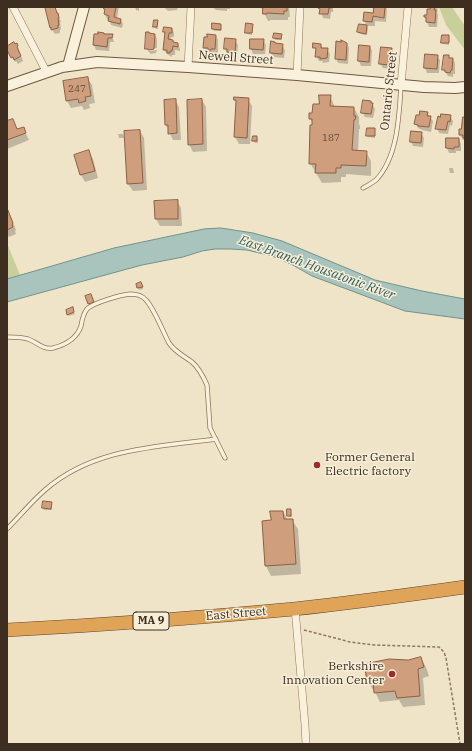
<!DOCTYPE html>
<html>
<head>
<meta charset="utf-8">
<style>
  body { margin:0 }
  #map { position:relative; width:472px; height:751px; overflow:hidden; background:#f0e4c8; font-family:"IBM Plex Serif",serif }
  canvas { display:block }
  .frame { position:absolute; inset:0; border:8px solid #3d2e20; pointer-events:none }
</style>
</head>
<body>
<div id="map">
<canvas width="472" height="751"></canvas>
<div class="frame"></div>
</div>
<script>
const context = document.querySelector('canvas').getContext('2d');
context.lineJoin = 'round';
function fill(path, color) {
  context.fillStyle = color;
  context.fill(path, 'evenodd');
}
function stroke(path, color, width, dash) {
  context.strokeStyle = color;
  context.lineWidth = width;
  context.lineCap = dash ? 'butt' : 'round';
  context.setLineDash(dash || []);
  context.stroke(path);
}
function drawText(font, color, halo, rows, align = 'center') {
  context.font = font + ' "IBM Plex Serif",serif';
  context.lineWidth = 3;
  context.setLineDash([]);
  context.textBaseline = 'middle';
  context.strokeStyle = halo;
  context.fillStyle = color;
  for (const [text, x, y, turn = 0] of rows) {
    context.save();
    context.translate(x, y);
    context.rotate((+turn || 0) * Math.PI / 180);
    context.textAlign = isNaN(turn) ? turn : align;
    if (halo) context.strokeText(text, 0, 0);
    context.fillText(text, 0, 0);
    context.restore();
  }
}
const green = new Path2D(`
  M439 7H452L465 26V50L446 25Z
  M7 243 20 275 7 279Z`);
const water = new Path2D(`
  M221 228 253 233 282 241 375 280 422 291 465 299V319L405 311 312 276 291 264 272 256 247 250 230 249H215L202 251 183 257 142 265 98 277 7 302V279L114 248 204 229Z`);
const shadow = new Path2D(`
  M55 7 61 22H60L61 29 60 30V33L55 34 50 27Z
  M105 7H119L117 18 121 20 123 24 122 28 111 25 109 19H107L105 14Z
  M135 7H139V11L136 10Z
  M178 7 177 10 168 11 165 8Z
  M212 7H230V9H227V11L216 10Z
  M261 7H289L290 17H288V20H270V21H268Z
  M319 7H333V12H331L330 19 323 18Z
  M375 7H386L387 9 386 22 375 21V26H367L364 21 374 14Z
  M429 7H438L437 13 438 15 437 27H429L425 17 428 16 431 10Z
  M157 21 158 29H156L154 27Z
  M221 25V31H214L213 29Z
  M252 25 253 27 252 35 247 34 246 32Z
  M367 26 368 28 367 35 360 34 358 32Z
  M172 29 174 33V37H171V41H173L174 44H178L180 49V51L175 50V55H172V57L167 54 164 50 166 35 164 32Z
  M150 34 155 35 157 39V48L148 49V50L146 48Z
  M281 34 282 40H275L274 38Z
  M104 35H112L114 42H110L109 51 96 50 94 45Z
  M216 36 218 40V53H213V55L211 54 210 53 207 52 204 48Z
  M449 36V45L443 44 442 43Z
  M235 40 238 45 237 57H230L225 49Z
  M251 40H263L266 45 265 54H253L251 49Z
  M347 43 349 48 348 64 338 63 336 58Z
  M275 44 282 45 285 50 284 58 274 57 271 53Z
  M7 45H17L23 61 18 64 16 61 15 62 7 48Z
  M321 45 323 49H327L330 54 329 62 323 63 322 61H319L316 56 317 52 314 47Z
  M360 46H370L372 51 371 66H361L359 61Z
  M391 49 394 53 392 69 383 68 380 63Z
  M157 50 156 53 151 54 148 51Z
  M425 55 437 56 440 60 439 73H427L425 68Z
  M449 56 450 59H453L455 63V74H453V77L448 76 443 69Z
  M87 78 92 85 95 103 89 104 90 108 84 110 82 106 71 108 67 101 64 82Z
  M330 96 335 107 354 108 359 117V124L360 126V129H359L358 152H366L371 161V176L346 174V177H341V182L322 183 310 163 313 124 310 118 320 105Z
  M235 99H248L252 106 250 144H239L235 137 237 103Z
  M175 100 179 107 181 140H173L166 125Z
  M202 100 206 107 207 151 193 152 189 144Z
  M371 102 375 109 373 118 365 117 362 112Z
  M427 113 433 121 431 132 422 130 418 128 416 124Z
  M450 116 453 121 452 126 450 125 448 134 439 133 437 128 441 118Z
  M465 118V140H463L460 135V130H462Z
  M7 122 18 130 23 128 29 140 7 149Z
  M374 129 375 138 368 137 367 135Z
  M140 131 144 138 147 190 133 191 128 184 125 132Z
  M421 133 424 138 423 147 413 146 411 142Z
  M118 134H123L124 138H119Z
  M257 137 258 143H255L253 141Z
  M459 139 461 144V151H456V153H449L447 148Z
  M89 152 93 159 98 178 85 182 81 175 76 155Z
  M449 168H453L454 173H450Z
  M177 201 181 208 182 226H160L156 219Z
  M7 207 16 230 15 231 16 234 9 237 7 234Z
  M137 285H142L143 289 139 290Z
  M73 310 75 314 69 316 68 314Z
  M51 503 52 510H44L43 508Z
  M291 510 292 517H289L288 516Z
  M283 512 288 520H292L298 529 301 574 271 576 266 566 263 522 272 521Z
  M421 658 426 667 429 676 423 678 425 705 403 707 399 700 380 702 374 690H373L368 681 408 661Z`);
const building = new Path2D(`
  M49 7H55L57 13H58L59 18H58L59 25H58V28L51 30V27L50 28 45 8Z
  M104 7H116L114 17 121 19 120 24 108 21 109 16 104 14 105 9H104Z
  M263 7H287V11H284V14L267 13V14H263Z
  M318 7H331V8H329L328 14H319L320 9 318 8Z
  M374 7H385L384 18 373 16 372 22 363 21 364 12 373 13Z
  M430 7H435L434 10H436L435 23 426 22V17H424V15H427V9H430Z
  M154 20H158L157 27H153Z
  M212 23 221 24V30L212 29Z
  M246 23 253 24 252 33H245Z
  M359 24 367 25 366 34 357 32Z
  M164 27 172 28V33H169L168 39 173 40V42L178 43V47L173 46 172 51H170V53H167V50H163L165 32H163Z
  M98 32 104 33V34H113L112 38H108L107 47 93 45 94 34H98Z
  M146 32H149V33L155 34 154 49 148 50V49H145Z
  M274 33 282 34 281 39 273 38Z
  M207 34 216 35 215 49H211V50H208V48H203L204 37H207Z
  M442 35H449V43H441Z
  M225 38 236 39 235 53 227 52V49H224Z
  M250 39H264L263 50 250 49Z
  M341 40 347 43 346 60 335 59 336 41 341 42Z
  M271 41 275 42V43L283 44 282 54 270 53Z
  M14 42 15 44 17 43 18 46 17 47 21 56 14 60 13 57 11 58 7 50V44L8 45Z
  M313 43 321 44V48H328L327 58 320 59V57H315L316 48H313Z
  M359 45 370 46 369 62 358 61Z
  M381 47 392 48 390 65 379 64Z
  M425 54 438 55 437 69 424 68Z
  M444 55H449V58H453L452 70H451L450 73 445 72V70H442Z
  M88 77 91 96 85 97 86 101 79 103 78 99 66 101 63 81Z
  M319 95H331L330 106 354 107V116H356L355 120H354L352 150 367 151 366 166 341 165V168H336V173H315L316 164H309L310 125H312V119H309V113H312L313 104H319Z
  M234 97 249 98 247 138 234 137 236 100H234Z
  M176 99 177 133 168 134V125H165L164 100Z
  M202 99 203 144 188 145 187 100Z
  M363 100 371 101V103H373L371 114 361 113Z
  M420 111 428 112 427 116H431L429 127 418 126V125L414 124 416 115H419Z
  M441 114 451 115 450 122 448 121 446 130 435 129 438 116 440 117Z
  M463 117H465V138H463V135H459V129H461Z
  M13 119 17 129 24 127 26 133 7 140V121Z
  M367 128H375V136H366Z
  M140 130 143 183 127 184 124 131Z
  M411 131 422 132 421 143 410 142Z
  M253 136H257V141H252Z
  M446 138H459V147H454V149L446 148Z
  M89 150 95 171 80 175 74 155Z
  M178 200V219H155L154 201Z
  M7 208 13 223 12 224 13 227 7 230Z
  M141 282 143 287 137 288 136 284Z
  M91 294 94 302 88 304 85 296Z
  M73 307 74 312 67 315 66 310Z
  M43 501 52 502 51 509 42 508Z
  M287 509H291V516H287Z
  M270 511H283L284 519H293L296 564 265 566 262 521 271 520Z
  M421 657 424 667 418 669 420 696 397 698 395 691 374 693 373 680 367 681 364 664 389 659 408 660Z`);
const path = new Path2D(`
  M304 630 350 642 374 645 439 647 444 652 446 658 460 744`);
const lane = new Path2D(`
  M363 188C367 186 372 183 376 180 398 157 399 116 401 86
  M7 337C14 337 21 337 28 339 37 342 43 350 53 348 65 345 77 338 81 326 82 320 83 314 87 309 93 303 120 295 130 294 135 294 142 295 146 300 155 310 162 330 169 343 175 352 184 356 192 362 199 368 203 376 207 385L210 428 225 458
  M7 529C20 516 31 502 45 490 93 448 156 447 216 439`);
const street = new Path2D(`
  M13 7 47 73
  M188 67 191 7
  M297 75 300 7
  M401 85 408 7
  M295 608 305 725 306 744`);
const secondary = new Path2D(`
  M68 66 84 7
  M7 86 62 67 97 62 188 67 297 75 424 87 455 88 465 87`);
const highway = new Path2D(`
  M7 630C103 625 198 618 294 609 351 603 408 595 465 587`);
const markers = [
  [317,465,4,"#9e2a2b"],
  [392,674,4,"#9e2a2b"]
];
const numberNames = [
  ["247",77,89],
  ["187",331,138]
];
const shields = [
  [151,621,36]
];
const shieldNames = [
  ["MA 9",151,621]
];
const streetNames = [
  ["Newell Street",236,58,4],
  ["Ontario Street",389,91,-84],
  ["East Street",236,614,-5]
];
const poiNames = [
  ["Former General",325,458],
  ["Electric factory",325,472],
  ["Berkshire",384,667,"right"],
  ["Innovation Center",384,681,"right"]
];
const waterNames = [
  ["East Branch Housatonic River",317,268,20]
];
fill(green, '#c9cf9b');
fill(water, '#a9c4bc');
stroke(water, '#6f938a', 1);
fill(shadow, '#0003');
fill(building, '#cf9f7d');
stroke(building, '#8d5f41', 1);
stroke(lane, '#8d765c', 5);
stroke(street, '#8d765c', 8);
stroke(secondary, '#6f573f', 12);
stroke(highway, '#5b4430', 14);
stroke(path, '#8d765c', 1.5, [3, 2]);
stroke(lane, '#faf1dc', 3.5);
stroke(street, '#faf1dc', 7);
stroke(secondary, '#faf1dc', 10);
stroke(highway, '#e0a458', 13);
for (const [x, y, r, color] of markers) {
  const dot = new Path2D();
  dot.arc(x, y, r, 0, 2 * Math.PI);
  context.fillStyle = color;
  context.fill(dot);
  stroke(dot, '#f7eed8', 1.5);
}
drawText('10px', '#624a37', null, numberNames);
for (const [x, y, w] of shields) {
  const box = new Path2D();
  box.roundRect(x - w / 2, y - 9, w, 18, 3);
  context.fillStyle = '#f7eed8';
  context.fill(box);
  stroke(box, '#3d2e20', 1);
}
drawText('bold 11px', '#3d2e20', null, shieldNames);
drawText('12px', '#3d2e20', '#f7eed8', streetNames);
drawText('12px', '#3d2e20', '#f7eed8', poiNames, 'left');
drawText('italic 13px', '#2f5d5a', '#f7eed8', waterNames);
</script>
</body>
</html>
